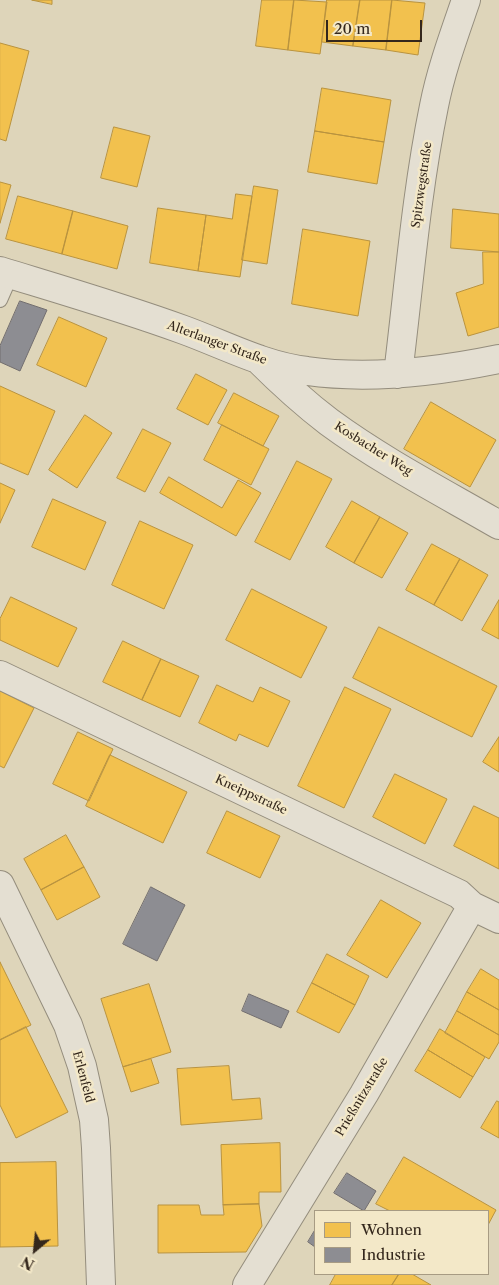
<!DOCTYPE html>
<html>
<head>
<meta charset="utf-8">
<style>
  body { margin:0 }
  #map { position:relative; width:499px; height:1285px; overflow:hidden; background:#ded5ba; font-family:"Libre Caslon Text",serif }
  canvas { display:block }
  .legend { position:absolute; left:314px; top:1210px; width:175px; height:65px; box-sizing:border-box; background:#f3e8c8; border:1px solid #a79b83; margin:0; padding:6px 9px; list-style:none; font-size:15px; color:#34271c }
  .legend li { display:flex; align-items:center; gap:10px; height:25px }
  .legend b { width:25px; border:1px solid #a79b83 }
  .north { position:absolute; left:10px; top:1225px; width:50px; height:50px; -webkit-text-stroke:4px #f3e8c8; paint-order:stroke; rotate:208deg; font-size:14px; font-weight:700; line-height:20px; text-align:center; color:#34271c }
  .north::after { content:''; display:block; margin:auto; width:18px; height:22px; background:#34271c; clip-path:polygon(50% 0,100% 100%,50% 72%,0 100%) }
  .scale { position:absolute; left:326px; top:20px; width:96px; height:22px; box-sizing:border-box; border:2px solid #34271c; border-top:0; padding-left:6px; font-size:15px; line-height:18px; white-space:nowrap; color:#34271c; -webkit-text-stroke:4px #f3e8c8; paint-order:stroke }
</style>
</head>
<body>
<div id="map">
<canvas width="499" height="1285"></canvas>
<ul class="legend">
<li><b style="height:14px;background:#f2c14e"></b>Wohnen</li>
<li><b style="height:14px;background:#8d8d92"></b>Industrie</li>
</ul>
<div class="north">N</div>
<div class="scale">20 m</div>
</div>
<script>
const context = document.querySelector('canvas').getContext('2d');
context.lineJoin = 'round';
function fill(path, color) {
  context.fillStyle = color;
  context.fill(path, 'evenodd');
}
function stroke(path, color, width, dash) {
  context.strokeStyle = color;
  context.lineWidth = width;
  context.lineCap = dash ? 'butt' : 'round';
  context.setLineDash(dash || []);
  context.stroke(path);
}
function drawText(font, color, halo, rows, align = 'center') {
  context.font = font + ' "Libre Caslon Text",serif';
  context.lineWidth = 5;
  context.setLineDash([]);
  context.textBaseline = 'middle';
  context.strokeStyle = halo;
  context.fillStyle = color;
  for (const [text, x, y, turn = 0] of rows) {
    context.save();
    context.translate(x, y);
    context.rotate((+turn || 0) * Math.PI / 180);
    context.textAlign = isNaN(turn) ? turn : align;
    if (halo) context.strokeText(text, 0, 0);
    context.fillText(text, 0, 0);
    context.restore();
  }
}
const homes = new Path2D(`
  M32 0H52V4Z
  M262 0H294L288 50 256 46Z
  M294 0 327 2 320 54 288 50Z
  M327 0H360L353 46 322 42Z
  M360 0H392L386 50 353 46Z
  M392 0 425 3 418 55 386 50Z
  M0 43 29 51 6 141 0 139Z
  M322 88 391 100 384 142 315 131Z
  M114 127 150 136 137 187 101 178Z
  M315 131 384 142 377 184 308 172Z
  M0 182 11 185 0 223Z
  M254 186 278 190 267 264 242 260Z
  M236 194 252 196 240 277 198 271 206 215 232 219Z
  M18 196 73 211 62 254 6 239Z
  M158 208 206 215 198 271 150 263Z
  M453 209 499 214V252L451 248Z
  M73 211 128 226 117 269 62 254Z
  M303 229 370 241 358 316 292 304Z
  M483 252H499V327L468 336 456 293 483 284Z
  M59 317 107 338 86 387 37 365Z
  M196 374 227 390 208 425 177 409Z
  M0 386 55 411 28 475 0 463Z
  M234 393 279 416 263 446 218 423Z
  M431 402 496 440 470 487 404 449Z
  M85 415 112 433 77 488 49 470Z
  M222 425 269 449 251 485 204 460Z
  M143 429 171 443 145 492 117 478Z
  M297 461 332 479 290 560 255 542Z
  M169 477 222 508 238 480 261 493 236 536 160 493Z
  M0 483 15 490 0 523Z
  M53 499 106 522 85 570 32 547Z
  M352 501 380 517 354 563 326 547Z
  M380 517 408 533 382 578 354 563Z
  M140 521 193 545 164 609 112 585Z
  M432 544 460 559 434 605 406 590Z
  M460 559 488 575 462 621 434 605Z
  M252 589 327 627 301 678 226 640Z
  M11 597 77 628 58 667 0 640V619Z
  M499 600V639L482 630Z
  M379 627 497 686 472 737 353 678Z
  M123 641 161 659 142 700 103 682Z
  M161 659 199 676 180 717 142 700Z
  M217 685 253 702 260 687 290 701 268 747 239 734 236 741 199 723Z
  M345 687 391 709 344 808 298 786Z
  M0 691 34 708 4 768 0 766Z
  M78 732 113 749 89 801 53 784Z
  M499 737V772L483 762Z
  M110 755 187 792 163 843 86 806Z
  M395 774 447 799 425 844 373 817Z
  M474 806 499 818V869L454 846Z
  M227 811 280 836 260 878 207 853Z
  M66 835 84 867 41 890 24 859Z
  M84 867 100 897 57 920 41 890Z
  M381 900 421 923 387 978 347 955Z
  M327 954 369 976 355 1005 312 983Z
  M0 962 31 1025 0 1040Z
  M481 969 499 980V1010L467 992Z
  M312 983 355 1005 339 1033 297 1012Z
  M149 984 171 1052 123 1067 101 999Z
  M467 992 499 1010V1035L457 1011Z
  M457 1011 499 1035V1042L489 1059 445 1033Z
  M26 1027 68 1112 16 1138 0 1105V1040Z
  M440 1029 485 1057 473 1077 428 1050Z
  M428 1050 473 1077 460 1098 415 1071Z
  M151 1059 159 1083 131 1092 123 1067Z
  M229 1066 232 1100 260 1098 262 1119 181 1125 177 1069Z
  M497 1101 499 1102V1138L481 1128Z
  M280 1143 281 1192H259V1204L223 1205 221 1145Z
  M404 1157 496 1210 488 1225V1211H390L376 1204Z
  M56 1162 58 1246 0 1247V1163Z
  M259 1204 262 1226 246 1252 158 1253V1205H199L201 1215H224L223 1205Z
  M336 1274H399L392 1285H330Z
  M399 1274H412L431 1285H392Z`);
const industry = new Path2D(`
  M20 301 47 310 20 371 0 362V346Z
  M151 887 185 905 157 961 123 944Z
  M249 994 289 1011 281 1028 242 1011Z
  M347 1173 376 1191 364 1211 334 1193Z
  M315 1230V1247L308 1242Z`);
const lane = new Path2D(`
  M0 300 11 275`);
const street = new Path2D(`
  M0 271C62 290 124 308 184 330 225 345 264 366 307 371 370 380 436 372 499 359
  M258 359C281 382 304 403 329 422 382 461 442 492 499 525
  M398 374C409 285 416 194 434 106 441 70 454 35 466 0
  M0 675 459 894 472 906 499 919
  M0 885 68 1025 82 1066 94 1120 96 1148 101 1285
  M247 1285 364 1094 472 906`);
const streetNames = [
  ["Spitzwegstraße",422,185,-82],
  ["Alterlanger Straße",217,343,20],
  ["Kosbacher Weg",373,449,32],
  ["Kneippstraße",251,795,25],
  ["Erlenfeld",83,1077,75],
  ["Prießnitzstraße",362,1097,-59]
];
fill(homes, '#f2c14e');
stroke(homes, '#b9933f', 1);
fill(industry, '#8d8d92');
stroke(industry, '#726e6f', 1);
stroke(lane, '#948d7d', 16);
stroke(street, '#948d7d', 30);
stroke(lane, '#e4dfd2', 14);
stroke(street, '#e4dfd2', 28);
drawText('12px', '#34271c', '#f3e8c8', streetNames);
</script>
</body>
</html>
